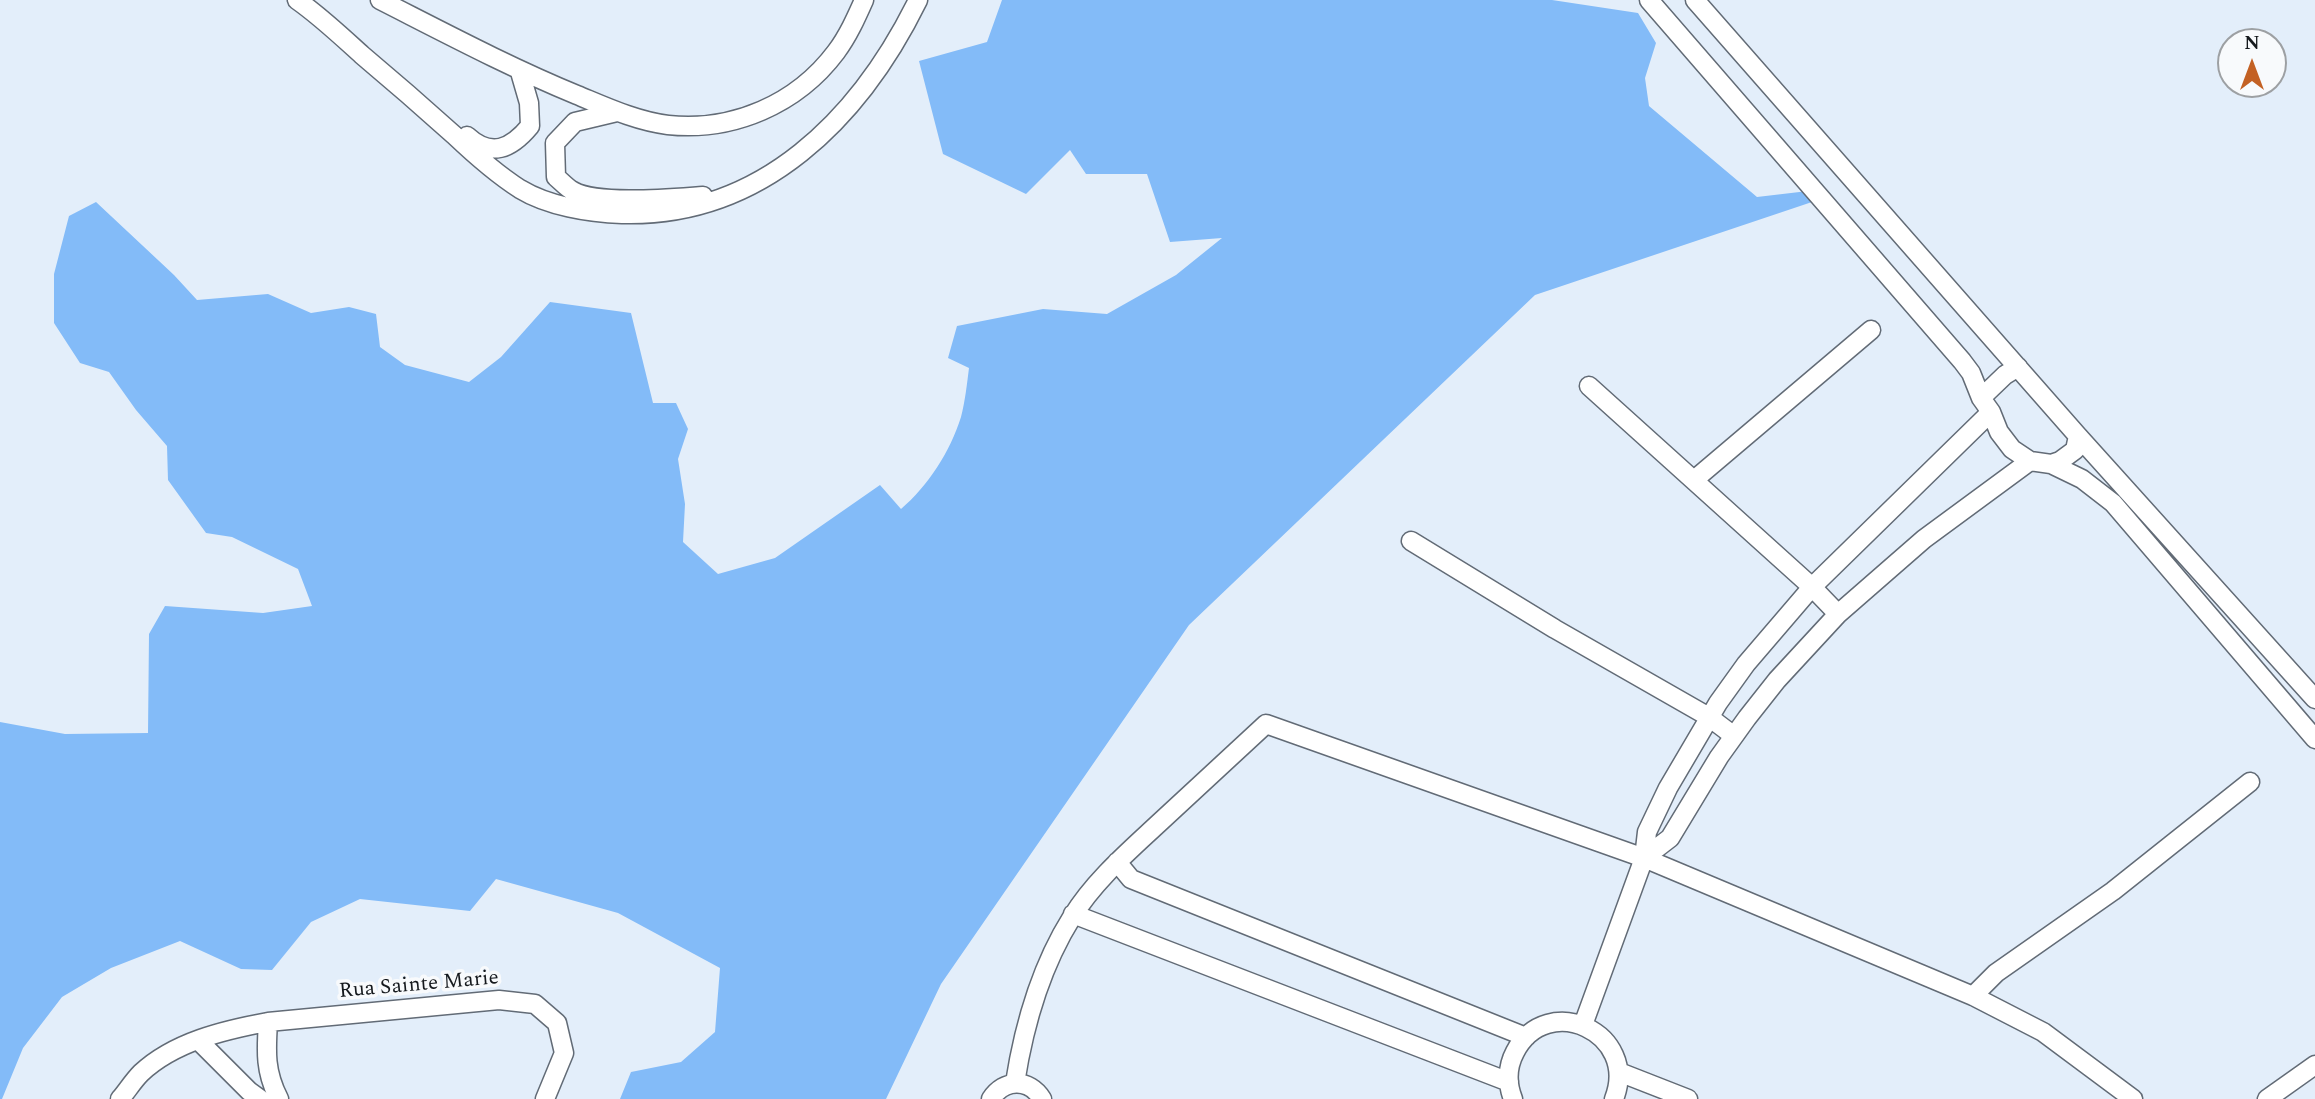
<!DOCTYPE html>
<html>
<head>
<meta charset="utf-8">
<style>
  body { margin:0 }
  #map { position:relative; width:2315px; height:1099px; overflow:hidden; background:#e3eefa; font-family:Spectral,serif }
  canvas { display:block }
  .north { position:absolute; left:2217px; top:28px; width:70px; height:70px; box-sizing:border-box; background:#f8fafc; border:2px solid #9da0a3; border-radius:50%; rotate:0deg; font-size:19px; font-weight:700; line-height:28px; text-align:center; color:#15191d }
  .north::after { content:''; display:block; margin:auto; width:24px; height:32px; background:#c36124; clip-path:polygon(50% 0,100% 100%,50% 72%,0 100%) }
</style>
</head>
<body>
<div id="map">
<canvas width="2315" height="1099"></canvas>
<div class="north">N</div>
</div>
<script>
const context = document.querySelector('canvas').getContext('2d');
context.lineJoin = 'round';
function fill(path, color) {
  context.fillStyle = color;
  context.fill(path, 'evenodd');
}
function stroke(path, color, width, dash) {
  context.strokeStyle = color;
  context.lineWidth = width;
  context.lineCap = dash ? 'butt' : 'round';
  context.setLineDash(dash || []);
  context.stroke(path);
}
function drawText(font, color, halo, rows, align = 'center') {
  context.font = font + ' Spectral,serif';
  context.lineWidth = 7;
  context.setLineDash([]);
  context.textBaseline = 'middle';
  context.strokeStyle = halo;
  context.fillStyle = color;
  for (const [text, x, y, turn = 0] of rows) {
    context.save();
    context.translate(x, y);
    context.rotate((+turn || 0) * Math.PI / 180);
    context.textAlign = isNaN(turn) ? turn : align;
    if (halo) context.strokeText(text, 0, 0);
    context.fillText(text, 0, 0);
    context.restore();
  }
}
const forest = new Path2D(`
  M1002 0H1552L1638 13 1656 43 1645 78 1649 106 1757 197 1808 191 1815 201 1535 295 1189 625 941 984 886 1099H620L631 1072 681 1062 715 1032 720 968 618 913 496 879 470 911 360 899 311 922 272 970 241 969 180 941 111 968 62 997 23 1048 2 1099H0V722L65 734 148 733 149 634 165 606 263 613 312 606 298 569 232 537 206 533 168 480 167 446 136 410 109 372 80 363 54 323V274L69 216 96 202 174 275 197 300 268 294 311 313 349 307 376 314 380 347 405 365 469 382 501 357 550 302 631 313 653 403H676L688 429 678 459 685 504 683 542 718 574 775 558 880 485 901 509C928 486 950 452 961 417 965 402 967 384 969 368L948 358 957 326 1043 309 1107 314 1176 275 1222 238 1170 242 1147 174H1086L1070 150 1026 194 943 154 919 61 987 42Z`);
const street = new Path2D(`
  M297 0C320 16 341 36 362 55 393 81 424 108 454 135 475 155 495 173 520 189 548 206 589 213 622 214 762 218 860 118 918 0
  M380 0C445 33 509 67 577 95 606 107 636 121 668 125 733 132 797 104 836 52 848 36 856 18 864 0
  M1649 0 1962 361 1971 373 1981 398 1991 412 1999 432 2012 449 2030 461 2051 464 2082 479 2113 503 2315 739
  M1695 0 2078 436 2315 699
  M617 112 575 122 555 143 556 177C562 182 567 188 573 191 598 205 673 198 703 196
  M467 136C491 158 511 149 530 126L529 103 520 72
  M1589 386 1812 587 1838 614
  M1981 398 2005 375 2018 367
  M2051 464 2060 461 2075 450 2078 436
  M1694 480 1871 330
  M1411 541 1555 629 1709 717 1734 736
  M1644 858 1670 838 1719 757 1747 718 1777 680 1838 614 1924 539 2030 461
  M1117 862 1131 879 1526 1037
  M1073 914 1509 1082
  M1973 996 1996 973 2113 891 2250 782
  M268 1022C266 1052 265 1072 279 1099
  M1583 1025 1644 858 1647 832 1668 788 1718 703 1746 664 1812 587 1991 412
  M198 1040 249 1091 260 1099
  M1619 1072 1688 1099
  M1015 1083C1024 1025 1040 968 1072 917 1094 881 1129 851 1159 823 1195 790 1230 757 1266 724L1644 858 1973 996 2043 1032 2133 1099
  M120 1099C127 1091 133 1081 141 1073 174 1042 224 1030 268 1022L499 1000 535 1004 557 1023 564 1053 545 1099
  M991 1099C1004 1079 1029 1078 1042 1099
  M1513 1099C1507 1084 1507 1067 1515 1052 1547 990 1640 1033 1614 1099
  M2267 1099 2315 1065`);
const streetNames = [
  ["Rua Sainte Marie",419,986,-5]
];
fill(forest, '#83bbf8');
stroke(street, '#626b76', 21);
stroke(street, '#fff', 18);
drawText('21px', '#15191d', '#f8fafc', streetNames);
</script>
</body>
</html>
